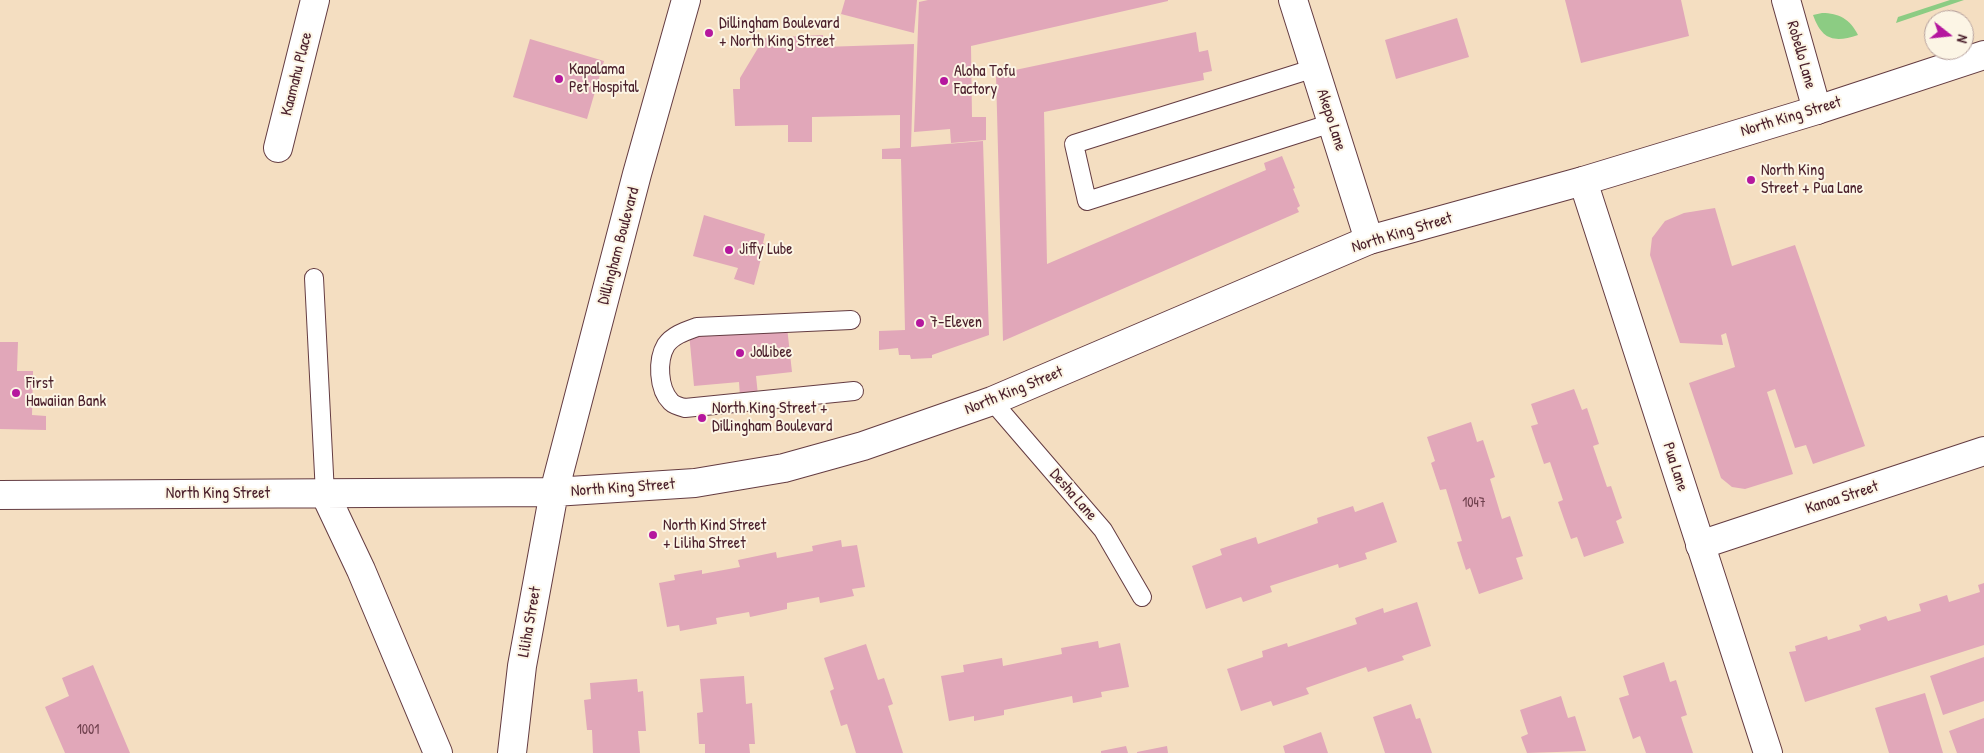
<!DOCTYPE html>
<html>
<head>
<meta charset="utf-8">
<style>
  body { margin:0 }
  #map { position:relative; width:1984px; height:753px; overflow:hidden; background:#f4dec1; font-family:"Patrick Hand",sans-serif }
  canvas { display:block }
  .north { position:absolute; left:1924px; top:10px; width:50px; height:50px; box-sizing:border-box; background:#fcf5e5; border:1px solid #b59f9b; border-radius:50%; rotate:106deg; font-size:14px; font-weight:700; line-height:20px; text-align:center; color:#4a1f2b }
  .north::after { content:''; display:block; margin:auto; width:18px; height:22px; background:#b5179e; clip-path:polygon(50% 0,100% 100%,50% 72%,0 100%) }
</style>
</head>
<body>
<div id="map">
<canvas width="1984" height="753"></canvas>
<div class="north">N</div>
</div>
<script>
const context = document.querySelector('canvas').getContext('2d');
context.lineJoin = 'round';
function fill(path, color) {
  context.fillStyle = color;
  context.fill(path, 'evenodd');
}
function stroke(path, color, width, dash) {
  context.strokeStyle = color;
  context.lineWidth = width;
  context.lineCap = dash ? 'butt' : 'round';
  context.setLineDash(dash || []);
  context.stroke(path);
}
function drawText(font, color, halo, rows, align = 'center') {
  context.font = font + ' "Patrick Hand",sans-serif';
  context.lineWidth = 4;
  context.setLineDash([]);
  context.textBaseline = 'middle';
  context.strokeStyle = halo;
  context.fillStyle = color;
  for (const [text, x, y, turn = 0] of rows) {
    context.save();
    context.translate(x, y);
    context.rotate((+turn || 0) * Math.PI / 180);
    context.textAlign = isNaN(turn) ? turn : align;
    if (halo) context.strokeText(text, 0, 0);
    context.fillText(text, 0, 0);
    context.restore();
  }
}
const green = new Path2D(`
  M1950 0H1964L1896 23 1898 17Z
  M1822 13C1839 13 1850 19 1858 35 1834 43 1822 40 1813 15Z`);
const building = new Path2D(`
  M845 0H917L914 33 841 14Z
  M928 0H1168V1L971 46 972 117H986V140L951 143 950 129 914 132 919 2Z
  M1565 0H1681L1689 36 1581 63Z
  M1457 18 1469 57 1396 79 1385 40Z
  M1196 32 1199 52 1208 50 1212 71 1203 73 1204 80 1044 112 1047 264 1266 170 1264 163 1282 156 1295 188 1293 189 1300 206 1297 208 1299 212 1003 341 996 74Z
  M823 35V47L914 44 911 147 983 141 989 335 932 355V358L911 359 910 355H899L898 348 879 350V331L905 330 901 159H882V149L900 148V115L812 117V142H788V125L735 126 733 89H740V78L764 38Z
  M530 39 604 61 587 119 513 97Z
  M1715 208 1732 266 1795 245 1865 446 1813 464 1806 445 1795 448 1775 389 1767 392 1793 474 1745 489 1732 487 1721 478 1689 383 1735 367 1726 333 1721 335 1723 345 1680 343 1650 255 1652 238 1665 221 1684 213Z
  M704 215 765 234 763 243 765 244 754 285 734 279 738 268 693 256Z
  M787 327 792 372 756 376 758 395 740 397 739 382 694 386 689 333Z
  M0 342H18L17 371H33L32 415 46 416V430L0 429Z
  M1574 389 1582 410 1587 408 1599 444 1593 446 1607 487 1611 486 1622 518 1616 521 1624 543 1584 557 1577 537 1571 539 1558 502 1563 500 1550 462 1544 464 1531 426 1538 424 1531 404Z
  M1471 422 1477 442 1483 440 1495 477 1490 479 1502 519 1510 516 1523 556 1516 558 1523 579 1479 594 1470 568 1466 570 1457 542 1462 541 1446 489 1440 490 1431 463 1435 461 1427 437Z
  M1383 502 1397 542 1365 553 1367 559 1339 568 1338 564 1270 586 1272 592 1243 602 1241 597 1206 609 1192 566 1222 555 1220 549 1256 537 1258 544 1318 523 1317 518 1353 506 1355 512Z
  M841 540 842 547 857 545 865 587 852 589 854 596 820 603 819 597 787 603V609L750 617 749 612 716 618 717 624 680 631 679 625 667 627 659 583 675 580 674 575 702 570V574L740 567 738 560 776 552 777 558 813 551 812 546Z
  M1984 583V645L1805 702 1789 652 1796 651 1795 646 1827 636 1828 640 1861 630 1859 625 1886 616 1888 621 1921 611 1919 604 1947 595 1949 602 1980 592 1978 585Z
  M1417 602 1431 646 1402 656 1404 660 1368 672 1366 667 1306 688 1309 694 1273 706 1271 701 1241 711 1227 669 1263 657 1262 651 1287 643 1288 647 1357 624 1355 618 1383 608 1384 613Z
  M1098 641 1099 648 1120 643 1129 687 1101 692 1102 697 1073 703 1072 696 1004 710V715L974 721V716L949 721 941 676 964 672 963 665 1002 658 1003 666 1062 654 1061 648Z
  M866 644 878 680 884 678 893 704 888 706 903 753H856L847 724 841 726 830 691 834 689 824 658Z
  M1984 657V701L1943 715 1930 676Z
  M1664 662 1670 682 1676 680 1687 715 1681 717 1693 753H1646L1640 736 1633 739 1619 698 1629 695 1623 676Z
  M93 665 130 753H65L45 707 69 696 62 678Z
  M744 676 746 704 752 703 755 744H749L750 753H705V744H699L697 713 703 712 700 679Z
  M637 679 638 692 643 691 646 731H638L640 753H593L592 730H587L584 700 591 699 590 683Z
  M1925 693 1943 753H1889L1875 708Z
  M1561 696 1568 718 1575 716 1586 751 1527 753 1521 737 1528 734 1520 710Z
  M1411 704 1416 719 1420 718 1432 753H1385L1373 717Z
  M1984 718V753H1957L1949 731Z
  M1321 732 1328 753H1285L1283 746Z
  M1126 746 1128 753H1101V751Z
  M1167 746 1168 753H1137V752Z`);
const lane = new Path2D(`
  M1315 68 1074 144 1087 201 1332 123
  M314 278 325 494
  M851 320 697 327C686 331 673 335 666 345 657 360 658 389 671 402 674 405 681 407 685 408L854 391
  M992 401 1103 530 1142 597`);
const street = new Path2D(`
  M1293 0 1369 240
  M1786 0 1817 110
  M278 148 315 0
  M1700 545 1984 451`);
const secondary = new Path2D(`
  M1583 181 1768 753`);
const primary = new Path2D(`
  M325 494 361 570 438 753
  M0 495 554 492 695 483 784 468 863 446 992 401 1369 240 1583 181 1817 110 1984 55
  M512 753 522 666 554 492 637 174 686 0`);
const markers = [
  [709,33,5,"#b5179e"],
  [559,79,5,"#b5179e"],
  [944,81,5,"#b5179e"],
  [1751,180,5,"#b5179e"],
  [729,250,5,"#b5179e"],
  [920,323,5,"#b5179e"],
  [740,353,5,"#b5179e"],
  [16,393,5,"#b5179e"],
  [702,418,5,"#b5179e"],
  [653,535,5,"#b5179e"]
];
const numberNames = [
  ["1047",1474,503],
  ["1001",88,730]
];
const poiNames = [
  ["Dillingham Boulevard",719,24],
  ["+ North King Street",719,42],
  ["Kapalama",569,70],
  ["Pet Hospital",569,88],
  ["Aloha Tofu",954,72],
  ["Factory",954,90],
  ["North King",1761,171],
  ["Street + Pua Lane",1761,189],
  ["Jiffy Lube",739,250],
  ["7-Eleven",930,323],
  ["Jollibee",750,353],
  ["First",26,384],
  ["Hawaiian Bank",26,402],
  ["North King Street +",712,409],
  ["Dillingham Boulevard",712,427],
  ["North Kind Street",663,526],
  ["+ Liliha Street",663,544]
];
const streetNames = [
  ["Robello Lane",1801,55,74],
  ["Kaamahu Place",297,74,-76],
  ["North King Street",1791,117,-17],
  ["Akepo Lane",1331,120,72],
  ["North King Street",1402,233,-17],
  ["Dillingham Boulevard",619,246,-75],
  ["North King Street",1014,391,-22],
  ["Pua Lane",1675,467,72],
  ["North King Street",623,488,-4],
  ["North King Street",218,494],
  ["Desha Lane",1073,495,49],
  ["Kanoa Street",1842,498,-18],
  ["Liliha Street",530,622,-80]
];
fill(green, '#8ccc83');
fill(building, '#e1a7b9');
stroke(lane, '#643c42', 20);
stroke(street, '#643c42', 30);
stroke(secondary, '#643c42', 30);
stroke(primary, '#643c42', 30);
stroke(lane, '#fff', 18);
stroke(street, '#fff', 28);
stroke(secondary, '#fff', 28);
stroke(primary, '#fff', 28);
for (const [x, y, r, color] of markers) {
  const dot = new Path2D();
  dot.arc(x, y, r, 0, 2 * Math.PI);
  context.fillStyle = color;
  context.fill(dot);
  stroke(dot, '#fcf5e5', 2);
}
drawText('14px', '#70414e', null, numberNames);
drawText('16px', '#4a1f2b', '#fcf5e5', poiNames, 'left');
drawText('16px', '#4a1f2b', '#fcf5e5', streetNames);
</script>
</body>
</html>
